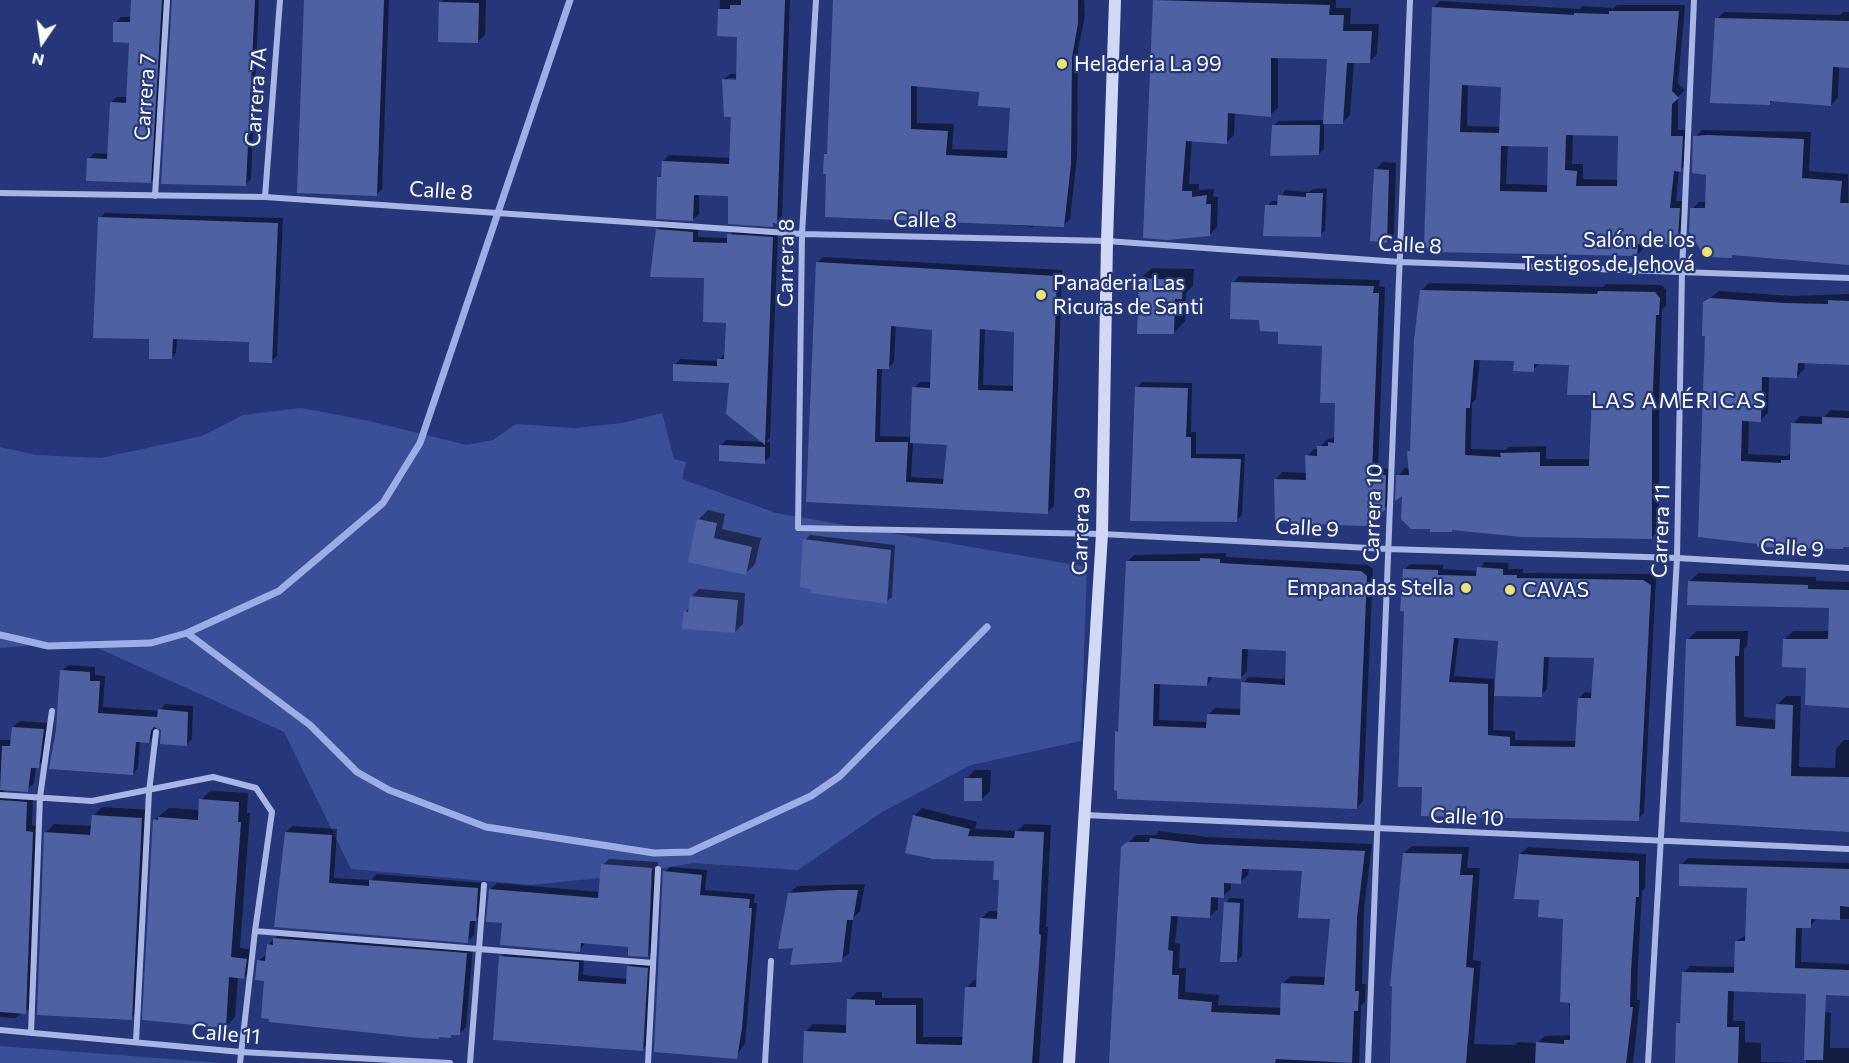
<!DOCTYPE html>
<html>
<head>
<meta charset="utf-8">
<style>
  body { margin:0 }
  #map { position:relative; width:1849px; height:1063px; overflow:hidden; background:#25377a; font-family:Commissioner,sans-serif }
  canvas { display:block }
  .north { position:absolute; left:12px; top:12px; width:60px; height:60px; -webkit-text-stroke:4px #25377a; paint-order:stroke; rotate:193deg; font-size:16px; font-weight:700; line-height:24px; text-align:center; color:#fff }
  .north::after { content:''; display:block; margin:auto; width:21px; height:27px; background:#fff; clip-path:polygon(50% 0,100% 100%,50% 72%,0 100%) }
</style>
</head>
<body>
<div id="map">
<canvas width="1849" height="1063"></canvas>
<div class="north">N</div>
</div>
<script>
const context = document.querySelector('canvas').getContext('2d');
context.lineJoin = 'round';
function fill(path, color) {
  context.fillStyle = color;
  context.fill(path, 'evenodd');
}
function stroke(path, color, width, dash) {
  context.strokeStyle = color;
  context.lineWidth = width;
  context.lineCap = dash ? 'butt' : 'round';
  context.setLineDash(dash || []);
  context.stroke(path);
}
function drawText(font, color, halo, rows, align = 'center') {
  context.font = font + ' Commissioner,sans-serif';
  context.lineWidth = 4.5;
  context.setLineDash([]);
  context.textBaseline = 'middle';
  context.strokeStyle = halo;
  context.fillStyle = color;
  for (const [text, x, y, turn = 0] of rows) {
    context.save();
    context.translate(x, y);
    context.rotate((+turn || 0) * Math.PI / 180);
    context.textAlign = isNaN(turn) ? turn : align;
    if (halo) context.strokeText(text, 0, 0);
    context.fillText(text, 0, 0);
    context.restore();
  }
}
const green = new Path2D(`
  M301 408 365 420 467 445 493 440 516 424 575 428 622 423 662 413 674 459 686 462 682 479 776 513 1087 567 1081 741 971 765 882 812 798 870 693 863 619 876 531 885 351 869 284 732 82 641 0 648V447L36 455 101 458 202 436 243 415Z
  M0 1046 223 1063H0Z`);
const shadow = new Path2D(`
  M132 0H166L156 176 150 182 89 159 94 153 109 154 111 102 117 97H128L130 41 115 23 121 17H132Z
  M174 0H259L251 179 246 184Z
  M306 0H389L382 189 377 194Z
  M443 0H486L485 35 477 42 441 3Z
  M720 0H790L782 216 772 225 730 195 699 194V214L693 220 659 178 662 174 663 161 669 155 730 158 732 115 724 79 730 74H737L738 35 719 34ZM728 78 743 79V82L728 81Z
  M835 0H1084L1085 16 1078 50 1077 157 1070 219 1063 226 1036 224 1033 227 943 219 828 172 826 154 828 152ZM917 85 981 90 1012 106 1009 151 952 149 954 124 917 123Z
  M1154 0H1336V8H1351L1350 24H1379L1377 54 1369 62H1354L1350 115 1342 123H1324V149L1319 154 1273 126 1279 121 1325 120 1329 57 1278 56V108L1270 115 1235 112 1234 135 1226 143 1192 140 1189 184H1199V190L1214 189 1213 197H1218L1217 227 1209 235 1145 237Z
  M1440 1 1580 9 1582 6 1614 8 1617 5H1685L1678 84 1685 90 1678 97V130H1689L1688 164 1679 170 1676 201H1686L1685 228 1669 242H1644V248L1637 255 1430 251 1433 8ZM1468 84 1502 86 1501 127 1467 126ZM1573 134 1620 135 1619 180 1583 179V164H1572ZM1508 145 1550 146 1549 185 1506 184Z
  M1724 12 1840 15 1843 12H1849V66H1839L1838 98 1831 105 1773 100 1769 103 1717 19Z
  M1702 130 1811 132 1809 171 1848 174 1849 263 1734 254 1732 257 1692 209 1699 202H1706L1708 174 1695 137Z
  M1383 162 1396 163 1394 234 1386 241 1375 170Z
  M1327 188 1325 230 1320 235 1267 206 1272 201H1279L1285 190 1309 192 1313 189Z
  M105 213 283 218 277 356 271 361 251 341 177 338 176 353 171 358 151 337 100 218Z
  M663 224 698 227V237L729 238 734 229 778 232 770 438 766 442H770V457L764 462 721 445 726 440 764 442 730 382 675 365 680 359 718 361 724 354 727 321 706 277 657 230Z
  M823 257 1062 270 1054 506 1048 512 808 501 817 263ZM896 325 934 328 932 382H920L914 388 912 437 880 436 882 368H888L894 362ZM985 328 1016 331 1015 386 983 385ZM913 442 948 444 945 479 911 477Z
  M1152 268 1194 269 1193 286 1186 293 1185 321 1174 333 1140 279Z
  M1239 276 1380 280 1379 286 1385 287 1378 468 1392 469 1391 502 1384 509 1276 479 1282 472 1308 473 1307 456 1314 449H1319L1326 440 1335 437 1336 402 1324 345 1280 331 1261 319 1233 283Z
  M1429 283 1603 287 1606 284 1662 285 1666 290V306L1662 310 1659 405V530L1652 537 1454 528 1451 531 1403 493 1398 476 1405 468 1410 469 1409 452 1412 449 1422 290ZM1480 359 1515 360 1533 370 1541 362 1571 363 1593 394 1590 459H1546V446L1509 447 1505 450 1471 449 1472 403 1476 399Z
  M1719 291 1792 296 1849 294V363L1805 362 1804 369 1797 377 1769 376 1768 413 1760 421 1749 420 1748 454 1787 456 1790 453 1793 424 1800 416 1824 417 1831 410 1849 411V547L1758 545 1707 335 1705 302Z
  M1142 382 1192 383 1191 432H1196V454H1245L1242 515 1236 520 1137 388Z
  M708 510 725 514 722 529 761 538 755 564 746 573 690 561 699 519Z
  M810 535 895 545 892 597 886 602 805 540Z
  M1226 553V557L1368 565 1373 569 1363 801 1357 808 1121 798 1128 561 1134 555ZM1248 647 1287 650V679L1249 677 1243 683 1242 709 1215 708 1208 715V722L1159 720 1160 682 1207 685 1213 676 1240 678 1247 671Z
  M1485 562 1509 563 1508 569H1523V573L1650 574 1656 579 1644 813 1638 819 1423 786 1406 610 1404 570 1410 564 1443 565V569L1478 571ZM1459 637 1500 639 1496 688H1494V679L1454 676ZM1549 656H1595L1593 693 1585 692 1579 698 1577 741 1515 740V731L1493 730 1494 694 1541 695 1547 689Z
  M1698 573 1816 577V581L1849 582V706L1784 640 1793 631H1830V607L1689 582Z
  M699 589 745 593 743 624 735 632 685 612 690 607 691 597Z
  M1697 631H1748L1747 646 1744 649V717L1777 720 1778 704 1786 696H1801L1799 767 1835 768 1836 749 1844 740H1849V828L1682 821 1688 639Z
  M68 665 95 667V675L105 676 103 707 159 711 165 704 193 706 192 739 187 744 157 727 155 736 149 741H140L138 768 133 774 58 730 62 671Z
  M20 721 50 723 45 760 36 767 34 783 27 790 1 788 6 794 33 796 32 825 39 826 33 1006 15 1018 0 1017V740H12L13 727Z
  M975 770H991L990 791 981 800 966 779Z
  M210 791 248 793 247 813H250L240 948 255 950 253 968 244 977H238L235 1017 226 1027 154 820 169 808 200 810 201 800Z
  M102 807 151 810 140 1009 131 1018 45 833 54 824 92 826 93 816Z
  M922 808 977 822 975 829 1017 831 1024 824 1051 825 1046 927H1048L1039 1063H843L805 1032 813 1024 848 1025 849 1000 857 992H882V998H923V1037H964L967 987 974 980H978L981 919 989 911H999L1001 878 996 859 914 816Z
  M292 826 337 829 334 878 371 880 377 874 484 883 481 913 475 920 474 935 468 941 276 926 286 832Z
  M1159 831 1208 837 1372 844 1364 909 1362 984H1366L1365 1002 1361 1006 1359 1063H1111L1123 848 1136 835H1156ZM1249 868 1304 870 1332 917 1326 977 1291 976 1283 983 1282 1008 1218 1005 1219 995 1185 992 1186 968H1179L1180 944 1175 943 1178 915 1210 916 1218 909V896H1223L1231 889V882H1240L1248 875Z
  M1412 846 1469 847 1467 868H1480L1473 960 1481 961 1474 1044 1515 1045 1518 1042 1537 1043 1545 1036 1571 1035 1564 917 1540 899 1520 854 1528 847 1646 854 1645 888 1642 891 1638 962 1637 1000H1640L1633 1063H1392L1404 853Z
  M1688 858 1849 863V919L1817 918 1810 927H1802L1801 962 1849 964V994L1734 990 1733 1021H1745V1042L1761 1043V1062L1806 1063V1016L1813 1009 1831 1013 1830 1048H1849V1063H1675L1677 1024 1682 1020 1683 973 1690 966 1735 967 1736 941 1746 935 1748 886 1681 865Z
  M609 859 658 862 654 950 648 956 630 945 586 942 580 950 504 922 490 890 497 883 600 892 603 865Z
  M670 867 707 870 705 890 755 894 754 903H757L745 1043 736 1057 665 872Z
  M865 884 860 911 853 918 849 953 841 960 795 947 790 893 797 886Z
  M1230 898 1244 899 1242 956 1236 961 1225 903Z
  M281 932 473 947 466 1027 459 1034 453 1033 450 1036 265 980 258 961 267 954 268 945Z
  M507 951 584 957 583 975 628 979 629 967 634 961 653 963 648 1044 643 1049 501 957Z`);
const stream = new Path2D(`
  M187 633 310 725 357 772 389 790 486 827 654 853 690 852 811 796 840 776 987 627
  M0 635 48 646 151 643 187 633 279 591 383 503 420 443 570 0`);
const building = new Path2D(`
  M131 0H162L151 183 86 181 87 158 107 159 110 102 126 103 129 43 113 42V22H130Z
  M172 0H255L246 186 161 184Z
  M304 0H384L377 196 297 193Z
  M741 0H785L777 224 773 223V227L728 224V196L694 195 693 221 656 219 657 177H661L662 161 729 164 731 117H724L722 79 736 80 737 37 717 36 718 9H730V5H741Z
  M833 0H1078V23L1072 58 1071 164 1064 227 825 217 826 174H823L824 154H827ZM911 86 979 92 978 106 1010 108 1007 158 946 155 948 131 911 129Z
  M1153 0 1330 5 1329 15H1344L1343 31H1372L1370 63H1347L1343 124H1323L1327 59 1271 58V117L1228 113 1227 144 1186 141 1182 191H1192V197L1207 195 1206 204H1211L1210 236 1168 240 1143 238Z
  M439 2 479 3 478 43 438 42Z
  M1432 7 1574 15V13L1609 14V11H1679L1672 91 1679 98 1672 104 1671 136H1683L1681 172 1674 171 1670 208H1680L1678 236 1670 244H1638L1637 256 1430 252 1424 245ZM1462 85 1501 87 1499 133 1460 132ZM1566 135 1618 136 1617 186H1576L1577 171 1565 170ZM1501 146 1548 147 1547 192 1500 191Z
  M1715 18 1849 21V68L1833 67 1831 106 1770 101V105L1710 103Z
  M1272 125H1320L1319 155 1270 156Z
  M1708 135 1804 139 1802 178 1842 181 1840 203H1849V265L1732 255V258L1705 257 1689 232 1690 208H1705L1706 175 1692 173 1693 136Z
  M1374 169 1389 170 1387 243 1370 241Z
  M1306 193H1323L1321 237 1263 236 1265 205H1277L1278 195 1306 197Z
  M98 217 278 223 272 363 249 362V342L173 339 172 359H149V339L93 338Z
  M656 229 693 232V242L727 243V234L773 237 765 445 726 414 729 383 673 381V364L717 366V359H724L726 323 703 322 704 278 650 277Z
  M816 262 1057 276 1048 514 806 502ZM891 326 932 330 930 388 912 387 910 443 947 445 943 484 906 482 908 442H875L877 369H889ZM980 329 1014 332 1013 391 978 390Z
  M1139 278 1183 280 1182 299H1175L1174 334H1137Z
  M1231 282 1374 286 1373 293H1379L1372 474 1386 475 1385 510 1366 526 1275 523 1274 479 1306 480 1305 455 1317 456V446H1328V442L1334 443 1335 403H1320L1322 346 1278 344V332L1260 331 1259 320 1230 319Z
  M1420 290 1597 294 1598 291 1655 292 1660 298 1659 315H1656L1652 413V539L1522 537 1452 530V532H1430V529H1411L1401 519 1402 496 1395 501 1396 475H1409L1407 451H1410L1414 340ZM1474 360 1514 361 1513 371 1534 372V364L1569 365 1567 395H1592L1589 466H1540V452L1500 453 1501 457 1465 455 1466 408H1470Z
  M1710 298 1784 303 1828 304V300L1849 301V365L1798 363 1797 378 1762 377 1761 422 1742 421 1741 461 1781 463V460H1790L1791 423 1822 424V417L1849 418V547H1843V549L1757 547V544L1698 537 1705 336H1702L1703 302Z
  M1135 387 1188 388 1186 437H1191V458L1241 459 1237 522 1130 521Z
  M719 445 765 447V464L719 461Z
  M697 519 717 523 714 538 752 547 746 575 688 562Z
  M803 539 891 550 887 604 810 593 811 589 800 587Z
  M1200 558 1220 559V563L1361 571 1367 576 1357 809 1117 799V791L1114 790 1115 731 1118 732 1126 561H1200ZM1242 649 1286 651 1285 685 1241 682 1240 715 1207 714 1206 728 1153 726 1154 684 1207 686 1208 677 1241 679Z
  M1477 567 1503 569V575H1517V578L1643 580 1651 585 1639 821 1421 816 1422 787H1398L1404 611H1400L1403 569 1438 570V575L1476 576ZM1454 638 1498 641 1494 696 1542 697 1544 657 1594 658 1591 698H1578L1575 747 1510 746V737L1488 735V684L1449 682Z
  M1688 581 1808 585V589L1849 590V708L1805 705 1806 668 1782 667 1783 639H1828L1829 608 1687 605Z
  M690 596 738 600 735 633 682 629 684 611 688 612Z
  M1686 639H1740L1739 656H1735L1736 726 1775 729 1776 704 1793 705 1791 776 1849 777V832L1680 822Z
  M60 670 90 672V681H100L98 713 157 717 158 709 188 712 187 746 160 744 161 730 154 727 151 731 149 743 136 742 133 775 49 769 56 730Z
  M12 727 44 729 39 768H31L28 792 0 790 2 746H10Z
  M964 778H982V801H964Z
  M199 799 239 802 238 822H241L231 957 247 959 244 979 229 977 226 1028 142 1020 153 819 158 820V817L198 820Z
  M0 800 27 802 26 831 33 832 26 1014 0 1012Z
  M92 815 142 818 132 1020 37 1015 44 832 90 835Z
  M913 815 970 829 968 836 1014 838 1015 831 1044 832 1039 934 1041 935 1032 1063H803L804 1031 846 1033 847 999 875 1000V1005H916V1044L962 1045 965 987H976L980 918 997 919 999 880H993L994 861 933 859 905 853Z
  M285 832 332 835 329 883 369 886V880L478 888 476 921H470L468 943 274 927Z
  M1150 838 1200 844 1365 851 1357 918 1355 991H1359L1358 1011H1354L1352 1063 1276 1059 1275 1063H1109L1121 847 1127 842H1149ZM1242 869 1302 871 1298 918 1330 919 1324 985 1281 983 1280 1015 1211 1012 1212 1002 1178 999 1179 975H1172L1173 951 1168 950 1171 916 1210 918 1211 897 1224 898V883L1241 884Z
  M1403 853 1462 854 1460 875H1473L1466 967 1474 968 1466 1063H1390L1392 986H1390Z
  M1519 854 1639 861V897H1636L1631 971 1630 1007H1633L1626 1063H1535L1536 1042 1564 1044V1040H1570V1003L1560 1002 1563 919 1538 917 1539 900 1514 899Z
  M601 864 652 868 648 957 628 956V947L581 943 580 952 500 945 502 923 486 922 489 889 598 898Z
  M1679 864 1849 869V907L1840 906V920L1811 919V928H1796L1795 968 1849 970V996L1826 995 1823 1060H1804L1806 994 1728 991 1727 1027H1739L1738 1063H1675L1676 1023H1680L1682 972 1734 973 1735 941H1745L1747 888 1679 886Z
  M663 871 702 875 700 895 750 899 749 908H752L742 1028 737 1059 654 1052Z
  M838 890H858L853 920H847L842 962 790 965 793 948 778 949 788 893Z
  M1224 902 1240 903 1237 962H1220Z
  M273 938 467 953 460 1035H451V1038L439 1037V1039L419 1038 269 1022V1019L261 1018 264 981 255 980 257 960 265 961 267 944 273 945Z
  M499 956 579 962 578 981 626 984 627 966 648 968 643 1051 493 1040Z`);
const minor = new Path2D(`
  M816 0 802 234 798 528 1102 534 1388 549 1677 558 1849 568
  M0 193 265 197 802 234 1107 241 1400 262 1849 278
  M155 196 167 0
  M265 197 280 0
  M0 795 92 801 213 777 256 788 272 812 255 931 240 1063
  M1084 815 1849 849
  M255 931 653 963
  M0 1030 241 1052 450 1063
  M31 1033 40 797 52 711
  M136 1042 149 792 156 732
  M470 1063 484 885
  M648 1063 658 869
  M765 1063 771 961
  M1368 1063 1410 0
  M1648 1063 1677 558 1682 271 1694 0`);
const secondary = new Path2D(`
  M1069 1063 1102 534 1107 241 1115 0`);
const markers = [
  [1062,64,6,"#ede56e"],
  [1707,252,6,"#ede56e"],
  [1041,295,6,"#ede56e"],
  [1466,588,6,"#ede56e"],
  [1510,590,6,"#ede56e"]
];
const poiNames = [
  ["Heladeria La 99",1074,64],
  ["Salón de los",1695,240,"right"],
  ["Testigos de Jehová",1695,264,"right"],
  ["Panaderia Las",1053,283],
  ["Ricuras de Santi",1053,307],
  ["Empanadas Stella",1454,588,"right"],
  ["CAVAS",1522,590]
];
const streetNames = [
  ["Carrera 7",145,97,-86],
  ["Carrera 7A",256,97,-86],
  ["Calle 8",441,191,4],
  ["Calle 8",925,220,1],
  ["Calle 8",1410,245,3],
  ["Carrera 8",786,263,-89],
  ["Carrera 10",1373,513,-88],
  ["Calle 9",1307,528,3],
  ["Carrera 9",1081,531,-88],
  ["Carrera 11",1661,531,-88],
  ["Calle 9",1792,548,3],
  ["Calle 10",1467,817,3],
  ["Calle 11",226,1034,5]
];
const neighbourhoodNames = [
  ["LAS AMÉRICAS",1679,401]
];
fill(green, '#394f98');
fill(shadow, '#0007');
stroke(stream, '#9daee5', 7);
fill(building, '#4e61a3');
stroke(minor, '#a9b6e4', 6);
stroke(secondary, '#d2d9f4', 12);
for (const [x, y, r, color] of markers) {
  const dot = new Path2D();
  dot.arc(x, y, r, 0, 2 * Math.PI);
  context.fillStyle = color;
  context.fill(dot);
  stroke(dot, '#25377a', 2);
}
drawText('21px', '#fff', '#25377a', poiNames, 'left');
drawText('21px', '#fff', '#25377a', streetNames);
context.letterSpacing = '1.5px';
drawText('22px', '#fff', '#25377a', neighbourhoodNames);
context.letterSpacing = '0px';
</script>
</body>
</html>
